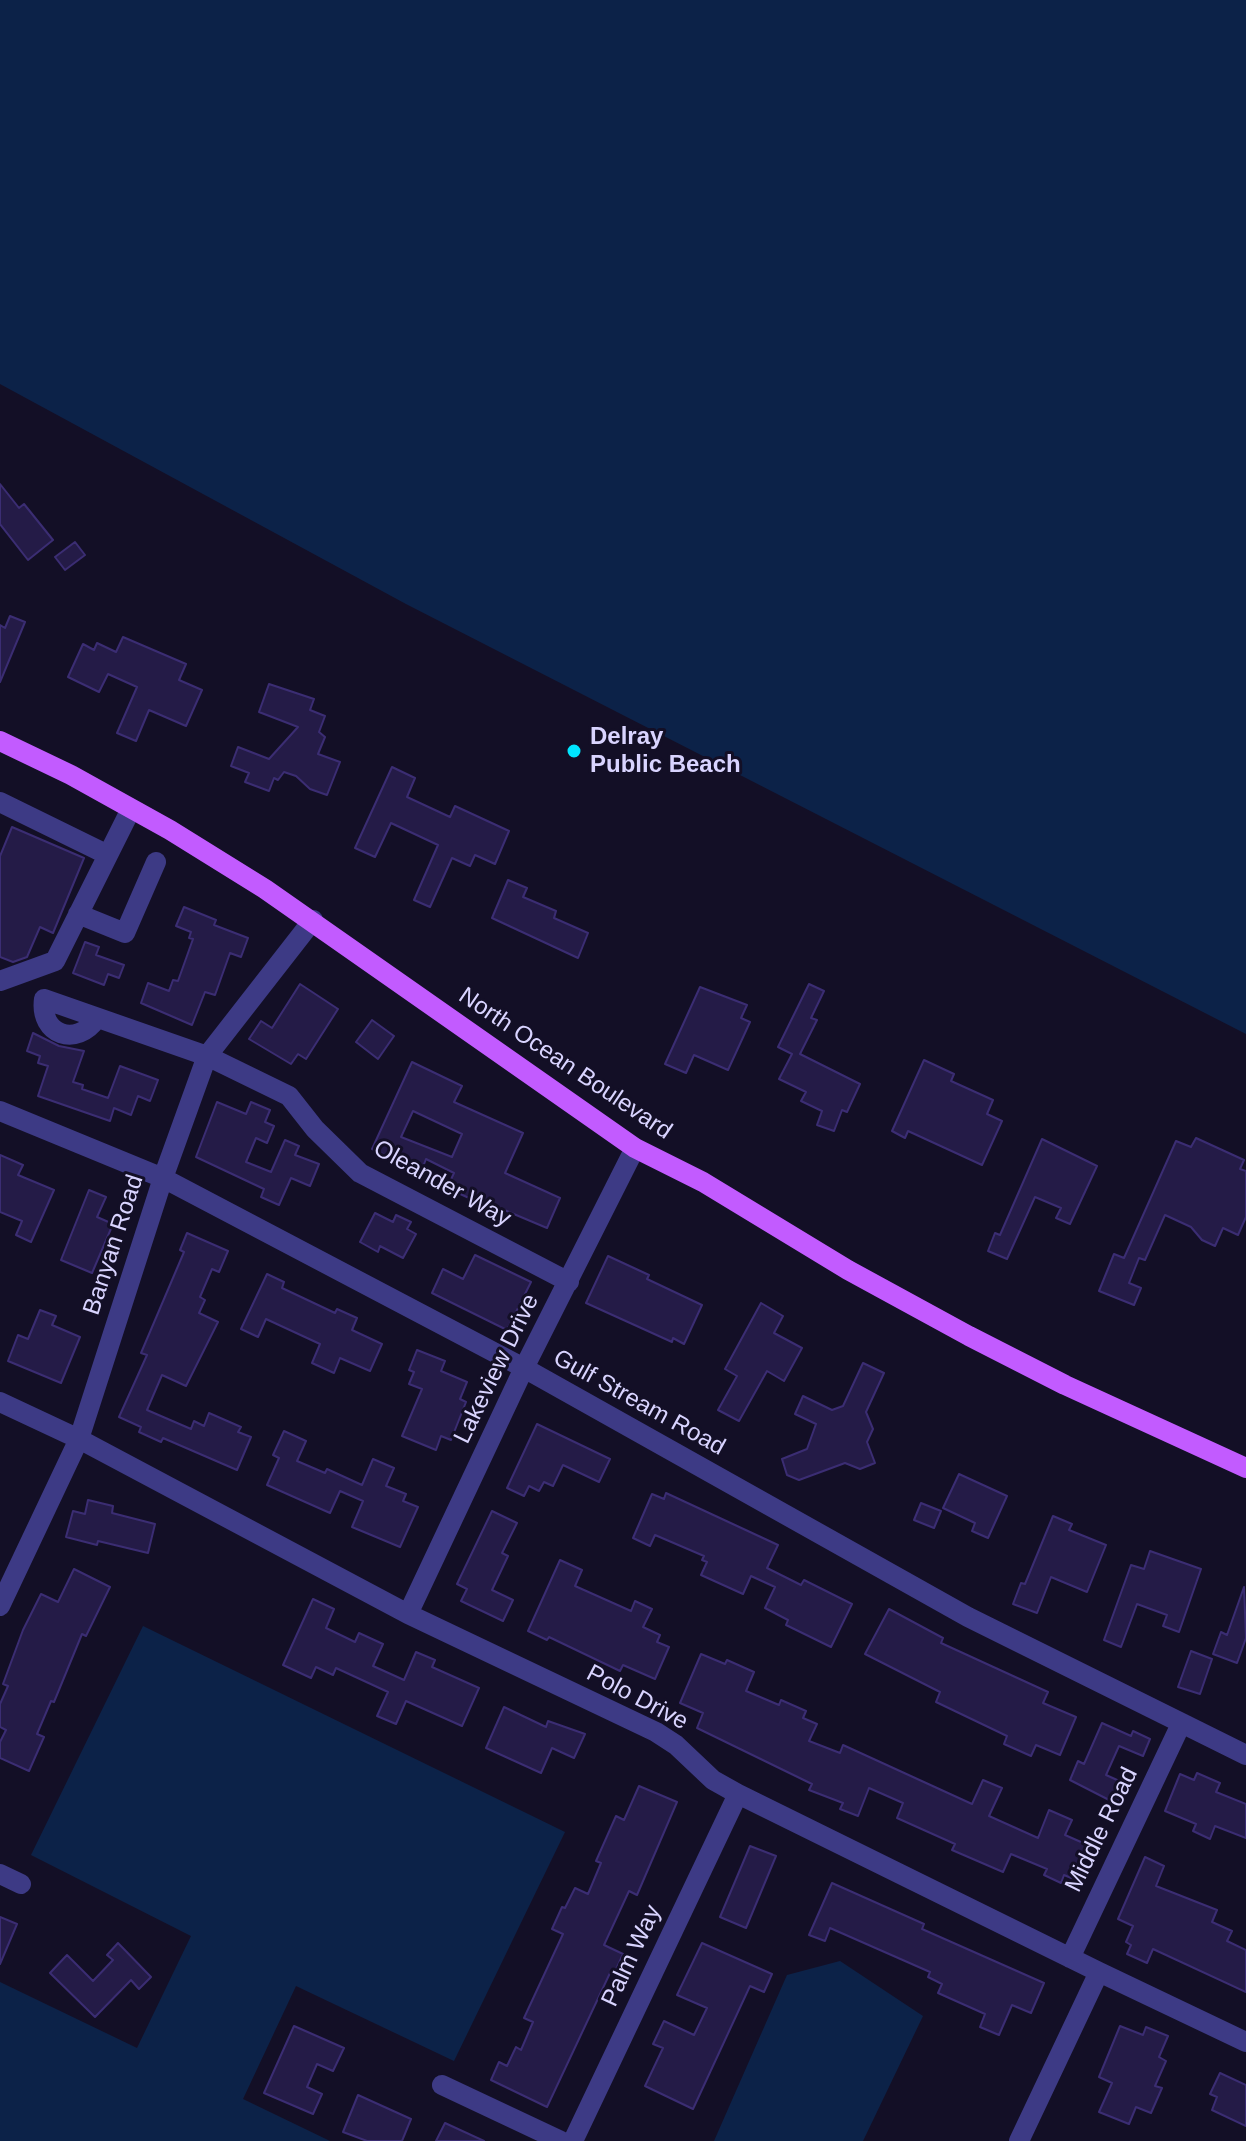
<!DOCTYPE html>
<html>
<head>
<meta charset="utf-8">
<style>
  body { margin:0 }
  canvas { display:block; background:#130f26 }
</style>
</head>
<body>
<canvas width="1246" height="2141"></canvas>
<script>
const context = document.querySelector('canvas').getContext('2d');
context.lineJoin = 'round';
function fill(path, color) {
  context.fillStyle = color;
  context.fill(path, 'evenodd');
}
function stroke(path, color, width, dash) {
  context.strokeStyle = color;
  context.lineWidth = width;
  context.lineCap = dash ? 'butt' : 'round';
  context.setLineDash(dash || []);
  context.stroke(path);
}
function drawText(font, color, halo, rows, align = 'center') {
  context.font = font + ' Helvetica,sans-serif';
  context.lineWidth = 6;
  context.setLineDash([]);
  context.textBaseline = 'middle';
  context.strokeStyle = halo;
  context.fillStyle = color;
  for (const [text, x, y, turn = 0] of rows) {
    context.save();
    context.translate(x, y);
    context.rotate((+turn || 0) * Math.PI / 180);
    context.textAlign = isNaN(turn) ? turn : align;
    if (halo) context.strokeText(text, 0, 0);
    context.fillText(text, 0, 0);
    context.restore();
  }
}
const water = new Path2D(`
  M0 0H1246V1034L406 604 0 384Z
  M143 1626 565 1832 454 2061 296 1986 243 2099 330 2141H0V1982L137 2048 191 1936 31 1855Z
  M840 1961 923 2016 863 2141H714L787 1975Z`);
const building = new Path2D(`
  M0 484 19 508 24 504 53 540 28 560 0 524Z
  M75 542 85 555 65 570 55 557Z
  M10 616 25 622 0 682V625L5 628Z
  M123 637 186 664 179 680 202 690 186 726 149 710 136 741 117 733 137 687 108 674 99 692 68 677 83 644 94 650 97 643 116 652Z
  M269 684 314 699 310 710 325 716 319 732 325 737 318 754 340 762 327 795 310 789 296 776 284 772 278 780 274 778 269 791 245 782 249 773 231 766 238 747 269 759 298 727 259 712Z
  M392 767 415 778 407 797 450 817 455 806 509 831 495 864 475 855 470 866 452 858 430 907 414 900 438 845 391 823 375 857 355 848Z
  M12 827 84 858 53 933 40 927 27 957 13 962 0 957V856Z
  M508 880 527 888 523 897 556 911 554 918 588 933 578 958 492 918Z
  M184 907 216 920 214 925 248 938 241 957 230 953 215 995 205 992 192 1025 141 1003 148 983 169 991 173 980 178 981 193 939 189 938 191 932 176 926Z
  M85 942 99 947 96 955 124 965 119 978 108 974 104 985 73 973Z
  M300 984 338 1009 306 1059 298 1054 291 1064 249 1039 261 1021 272 1028Z
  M809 984 824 991 811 1018 817 1020 800 1054 860 1084 847 1112 842 1110 834 1131 817 1125 822 1111 801 1101 806 1092 779 1079 792 1054 778 1047Z
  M700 987 747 1005 741 1018 750 1022 728 1070 694 1055 686 1073 665 1064Z
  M372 1020 394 1036 378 1059 356 1042Z
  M33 1033 59 1046 84 1051 73 1082 83 1085 82 1089 108 1098 120 1066 158 1080 150 1101 138 1096 131 1115 114 1108 110 1121 38 1096 48 1066 38 1063 40 1056 27 1051Z
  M924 1060 954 1074 951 1081 993 1100 987 1114 1002 1121 982 1165 908 1131 905 1138 892 1131Z
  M412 1062 462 1086 454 1102 523 1133 505 1173 560 1198 547 1228 490 1204 487 1210 468 1200 469 1198 447 1188 454 1173 426 1159 421 1172 372 1149ZM413 1111 462 1134 452 1157 401 1137Z
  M217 1102 246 1114 251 1102 270 1110 265 1122 274 1126 267 1143 256 1138 246 1162 271 1172 285 1140 299 1146 295 1155 319 1164 310 1186 291 1178 279 1205 261 1197 264 1189 196 1157Z
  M1196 1138 1244 1160 1240 1169 1246 1171V1217L1238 1235 1223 1228 1215 1246 1202 1240 1191 1227 1165 1215 1145 1260 1139 1258 1129 1283 1141 1288 1134 1305 1099 1291 1114 1254 1124 1258 1176 1141 1191 1147Z
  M1042 1139 1097 1166 1070 1224 1056 1218 1061 1208 1035 1197 1007 1259 988 1251 995 1233 1000 1235Z
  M0 1155 23 1165 18 1175 54 1190 31 1242 16 1235 22 1221 0 1212Z
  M89 1190 106 1197 97 1217 113 1224 92 1273 61 1260Z
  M375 1213 393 1222 396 1215 411 1222 407 1229 416 1234 403 1258 380 1246 378 1252 360 1242Z
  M187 1233 228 1251 219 1272 212 1269 200 1297 205 1300 199 1313 218 1322 186 1386 162 1375 147 1410 191 1429 194 1421 204 1426 209 1413 241 1427 238 1432 251 1437 237 1470 163 1438 161 1442 139 1432 141 1427 119 1417 147 1355 141 1353 184 1252 180 1250Z
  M475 1255 531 1282 507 1330 432 1293 443 1269 463 1279Z
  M608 1256 649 1275 647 1279 702 1305 684 1344 673 1338 672 1342 586 1303Z
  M267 1274 284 1282 282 1288 335 1313 337 1309 357 1318 352 1330 382 1344 370 1371 340 1358 334 1373 312 1363 320 1344 266 1319 258 1337 241 1329Z
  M761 1303 783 1316 774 1333 802 1348 784 1381 767 1371 739 1421 718 1410 737 1376 725 1369Z
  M40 1310 56 1316 52 1325 80 1337 61 1383 8 1361 18 1335 28 1339Z
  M417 1350 445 1361 441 1371 467 1382 460 1399 466 1402 451 1440 441 1436 436 1450 402 1436 422 1389 409 1384 414 1372 409 1370Z
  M863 1363 884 1373 866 1412 873 1429 867 1442 875 1463 860 1469 845 1463 799 1480 787 1475 782 1459 807 1449 816 1424 795 1414 803 1396 832 1410 843 1406Z
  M537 1424 610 1459 599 1482 563 1465 553 1486 544 1482 539 1491 529 1486 524 1496 507 1488Z
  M284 1431 306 1441 297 1461 325 1473 327 1469 362 1485 373 1459 394 1468 386 1486 406 1494 403 1501 418 1507 400 1547 352 1527 363 1501 340 1491 330 1513 267 1485 279 1458 273 1455Z
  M959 1474 1007 1496 988 1538 972 1531 975 1523 943 1508Z
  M666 1493 778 1545 767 1568 801 1585 804 1580 852 1604 831 1647 786 1625 788 1620 765 1608 775 1587 751 1576 743 1594 701 1575 707 1562 702 1560 704 1556 655 1535 650 1546 633 1538 652 1494 664 1499Z
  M88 1500 113 1506 112 1513 155 1524 148 1553 98 1541 97 1545 66 1537 73 1511 85 1514Z
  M921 1503 941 1511 934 1528 914 1520Z
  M492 1511 517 1523 502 1553 508 1556 492 1590 513 1600 503 1621 461 1601 467 1589 457 1584Z
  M1053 1516 1072 1524 1069 1530 1106 1545 1087 1592 1051 1577 1037 1613 1013 1604 1021 1583 1025 1584Z
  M1150 1551 1201 1569 1179 1632 1163 1626 1167 1615 1137 1604 1121 1647 1104 1640 1131 1565 1144 1569Z
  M560 1560 582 1570 575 1586 631 1611 635 1601 652 1609 643 1627 660 1635 657 1642 669 1647 655 1679 623 1665 620 1671 549 1637 547 1640 528 1631Z
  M74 1569 110 1587 86 1636 82 1634 54 1702 51 1701 37 1734 44 1737 29 1771 0 1758V1742L6 1730 0 1727V1704L8 1686 3 1684 23 1630 41 1594 58 1602Z
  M1244 1587 1246 1638 1237 1663 1213 1654 1221 1632 1227 1635Z
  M313 1599 334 1609 326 1628 355 1642 359 1633 383 1644 373 1666 404 1680 416 1652 435 1660 432 1667 479 1688 462 1726 406 1701 396 1724 377 1716 388 1692 336 1668 333 1675 316 1667 311 1678 283 1665Z
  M889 1609 943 1638 941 1643 1048 1692 1043 1703 1076 1717 1060 1755 1036 1745 1031 1756 1004 1744 1007 1736 936 1702 940 1692 865 1654Z
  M1191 1651 1212 1659 1200 1694 1178 1687Z
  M701 1654 725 1664 727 1660 754 1672 746 1691 779 1705 781 1700 806 1711 803 1718 817 1724 809 1741 840 1753 843 1745 972 1804 983 1780 1002 1788 989 1816 1038 1838 1049 1810 1072 1820 1065 1835 1090 1846 1076 1880 1064 1875 1061 1883 1044 1875 1047 1869 1011 1854 1003 1872 952 1850 955 1844 897 1818 903 1803 869 1788 858 1816 840 1809 843 1803 809 1790 812 1784 697 1728 703 1713 680 1703Z
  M504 1707 546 1727 548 1721 585 1734 574 1758 552 1748 541 1773 486 1748Z
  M1102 1723 1131 1736 1133 1731 1150 1739 1143 1756 1119 1746 1106 1775 1126 1784 1117 1804 1070 1780 1078 1761 1084 1764Z
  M1197 1773 1220 1783 1216 1792 1246 1804V1838L1215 1826 1210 1839 1193 1831 1196 1824 1165 1811 1180 1774 1194 1780Z
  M639 1786 677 1802 637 1895 629 1891 604 1945 623 1954 614 1974 610 1973 547 2107 491 2080 499 2062 507 2066 516 2047 521 2050 533 2022 524 2018 563 1934 552 1929 562 1907 565 1908 575 1888 588 1894 601 1863 596 1861 616 1816 624 1820Z
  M750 1846 776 1856 746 1928 720 1917Z
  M1145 1857 1164 1866 1156 1886 1217 1910 1212 1922 1232 1931 1227 1941 1246 1950V1992L1153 1949 1147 1963 1127 1954 1131 1945 1126 1942 1133 1926 1118 1919Z
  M832 1883 924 1924 922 1929 1044 1983 1031 2013 1012 2005 999 2035 980 2027 985 2014 938 1993 942 1984 928 1977 930 1972 830 1928 825 1941 809 1935Z
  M0 1917 17 1924 0 1964Z
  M118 1943 151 1977 139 1989 131 1980 95 2017 50 1973 67 1955 93 1981 113 1960 107 1955Z
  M702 1943 772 1974 764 1992 750 1986 693 2109 645 2086 663 2048 653 2044 664 2021 694 2035 707 2008 677 1995Z
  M294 2026 344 2048 333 2071 317 2064 307 2087 322 2094 313 2114 264 2093Z
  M1120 2026 1143 2035 1146 2027 1168 2036 1159 2057 1166 2061 1155 2086 1162 2088 1151 2113 1136 2107 1129 2124 1099 2112 1112 2083 1099 2077Z
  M1220 2073 1246 2085V2126L1212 2110 1217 2097 1210 2094Z
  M358 2095 411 2119 402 2141H367L343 2132Z
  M445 2123 484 2141H436Z`);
const minor = new Path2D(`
  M0 802 108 855
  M78 914 125 933 156 862
  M0 981 55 961 131 809
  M97 1018C77 1048 39 1035 44 999L207 1056 289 1096 315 1129 360 1173 569 1282
  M0 1111 163 1178 524 1368 968 1617 1246 1755
  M0 1402 79 1439 408 1614 656 1732 676 1745 713 1780 738 1794 1099 1972 1246 2042
  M0 1606 79 1439 163 1178 207 1056 313 920
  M408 1614 524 1368 635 1148
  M0 1874 21 1884
  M1070 1958 1181 1724
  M442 2085 561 2141
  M573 2141 738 1794
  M1019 2141 1099 1972`);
const major = new Path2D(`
  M0 741 71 775 170 830 265 889 635 1148 703 1182 848 1270 969 1336 1065 1385 1246 1468`);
const markers = [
  [574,751,8,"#00e5ff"]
];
const poiNames = [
  ["Delray",590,737],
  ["Public Beach",590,765]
];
const streetNames = [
  ["North Ocean Boulevard",565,1064,34],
  ["Oleander Way",442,1184,29],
  ["Banyan Road",114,1245,-72],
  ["Lakeview Drive",497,1369,-64],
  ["Gulf Stream Road",639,1403,29],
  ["Polo Drive",637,1698,28],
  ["Middle Road",1102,1830,-64],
  ["Palm Way",632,1956,-65]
];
fill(water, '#0c2248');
fill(building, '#241b47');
stroke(building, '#3b2d73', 2);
stroke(minor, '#3d3a85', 20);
stroke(major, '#c25bff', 20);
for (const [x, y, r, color] of markers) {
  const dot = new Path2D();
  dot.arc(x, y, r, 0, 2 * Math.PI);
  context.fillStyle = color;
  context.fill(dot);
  stroke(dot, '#130f26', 3);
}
drawText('bold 24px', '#d9d4ff', '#130f26', poiNames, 'left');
drawText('24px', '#d9d4ff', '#130f26', streetNames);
</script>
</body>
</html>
